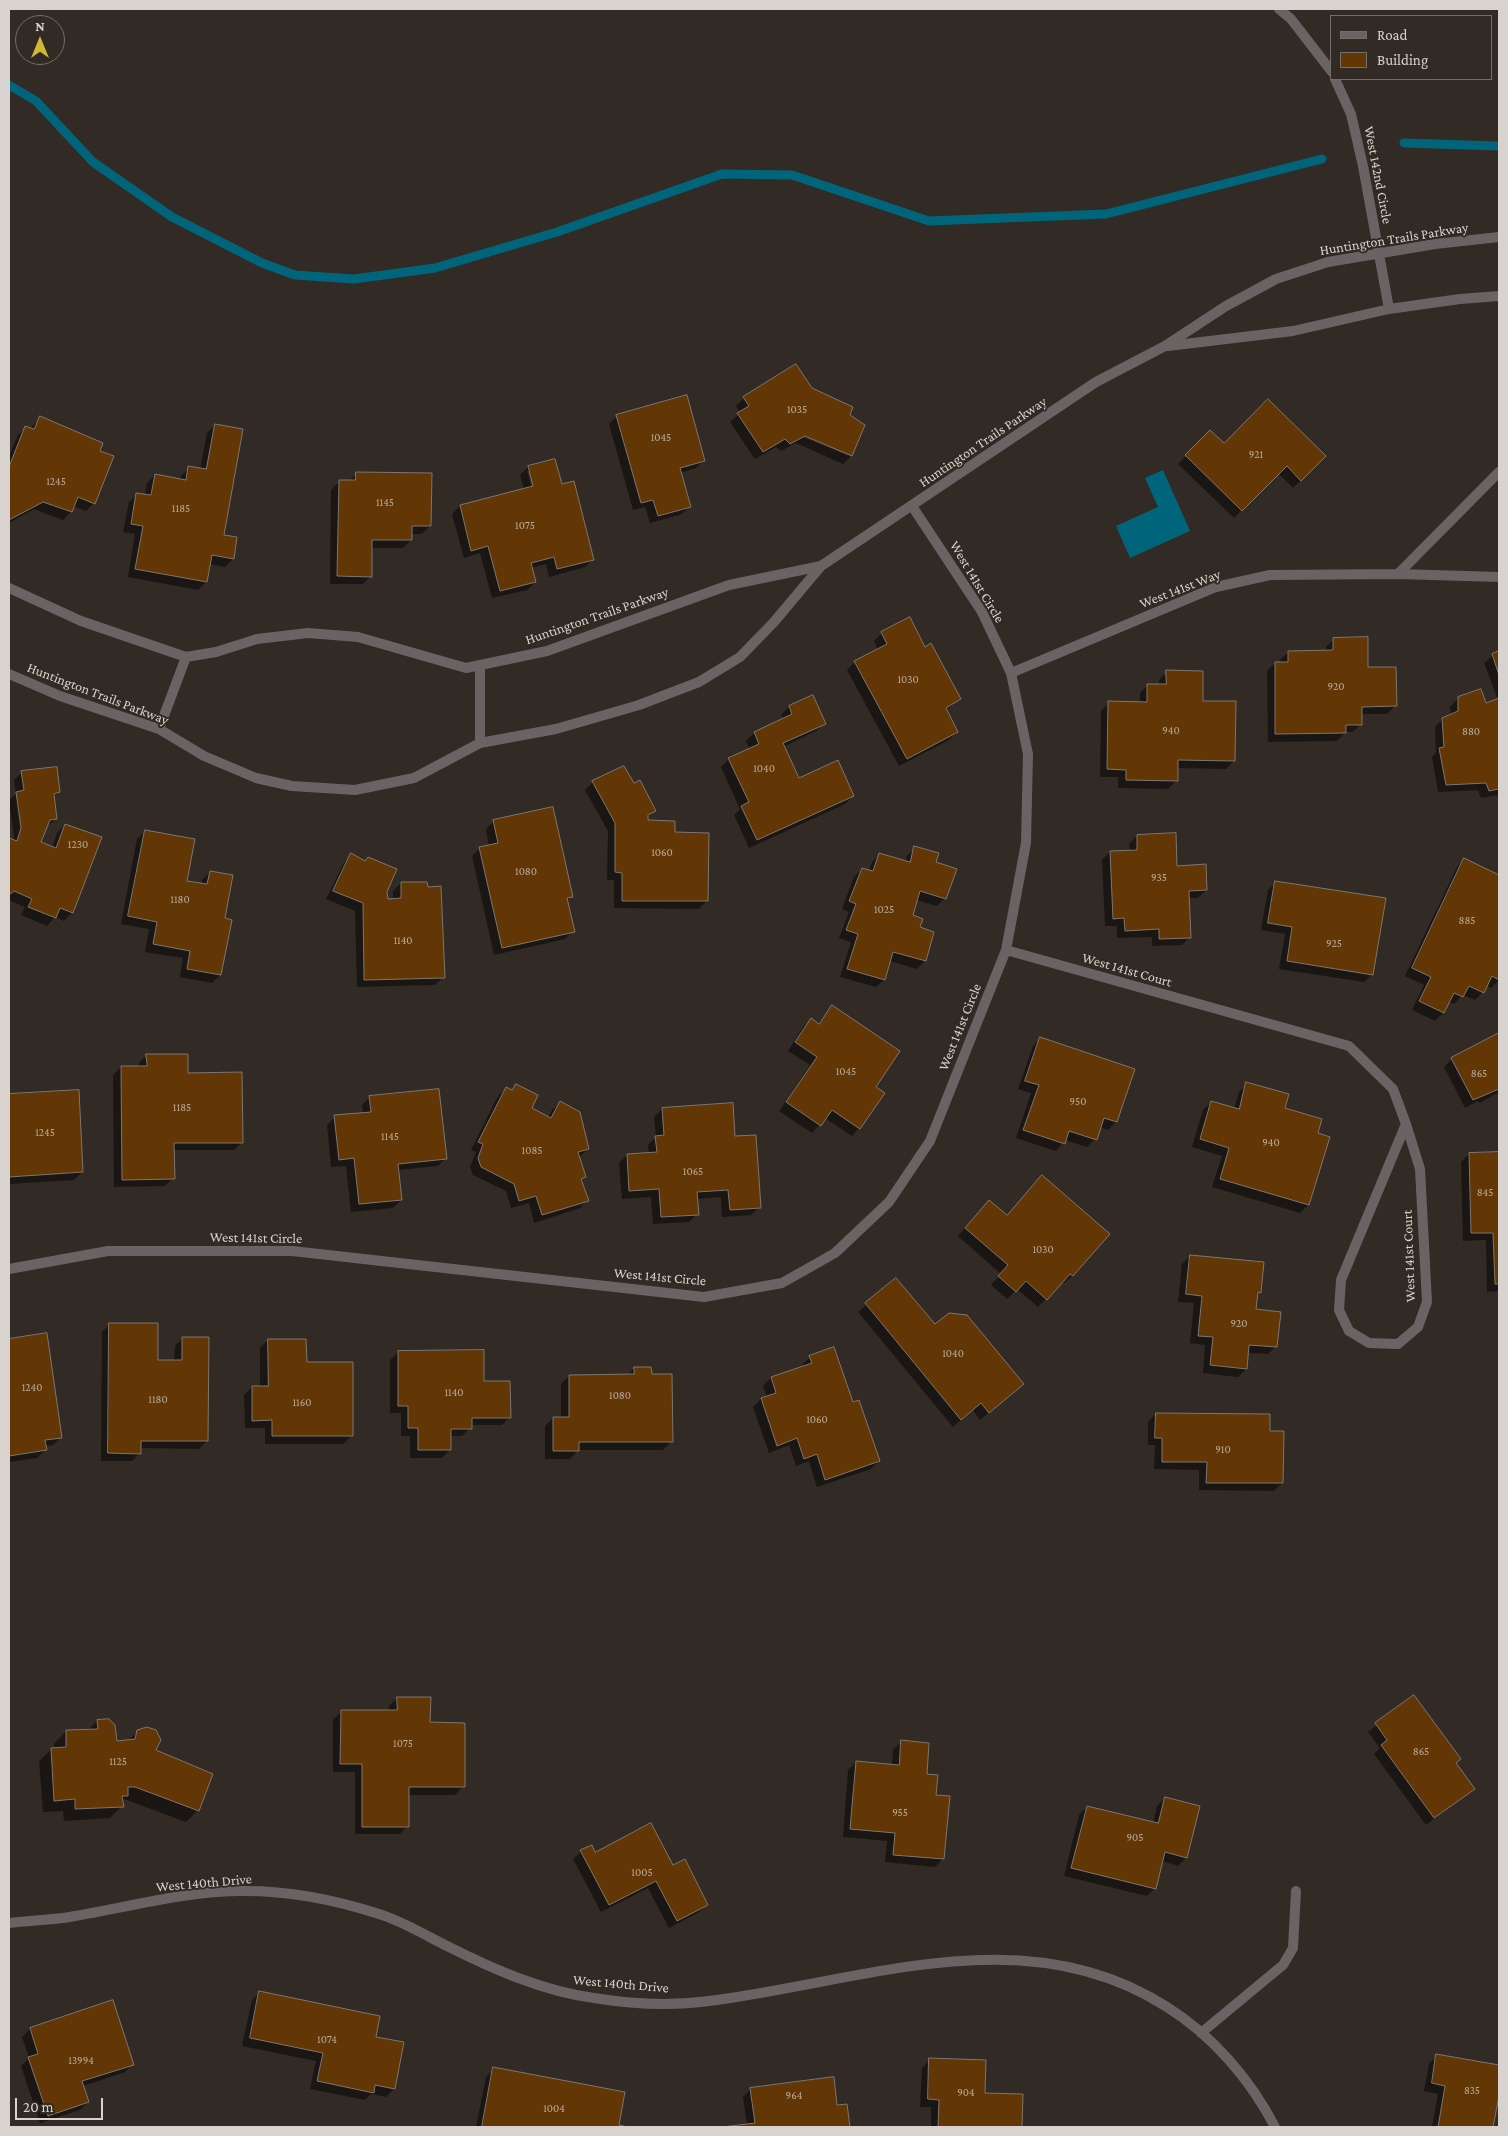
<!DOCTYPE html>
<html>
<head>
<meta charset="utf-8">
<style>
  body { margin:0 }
  #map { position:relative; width:1508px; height:2136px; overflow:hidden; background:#312a25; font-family:"Crimson Pro",serif }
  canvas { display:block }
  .frame { position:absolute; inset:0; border:10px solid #d8d3cf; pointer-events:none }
  .legend { position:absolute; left:1330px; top:15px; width:162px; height:65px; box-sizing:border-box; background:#312a25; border:1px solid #746e69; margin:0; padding:6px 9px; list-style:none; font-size:15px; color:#d8d3cf }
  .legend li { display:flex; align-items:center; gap:10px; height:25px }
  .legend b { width:25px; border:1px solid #746e69 }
  .north { position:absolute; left:15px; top:15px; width:50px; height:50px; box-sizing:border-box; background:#312a25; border:1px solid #746e69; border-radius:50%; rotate:0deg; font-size:14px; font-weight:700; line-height:20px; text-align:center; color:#d8d3cf }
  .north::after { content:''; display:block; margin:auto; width:18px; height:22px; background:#d1b736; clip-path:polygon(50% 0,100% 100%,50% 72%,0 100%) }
  .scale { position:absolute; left:15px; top:2098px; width:88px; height:22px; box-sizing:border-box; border:2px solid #d8d3cf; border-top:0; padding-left:6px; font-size:15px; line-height:18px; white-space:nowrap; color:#d8d3cf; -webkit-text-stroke:4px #312a25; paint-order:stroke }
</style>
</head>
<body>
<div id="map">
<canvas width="1508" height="2136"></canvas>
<div class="frame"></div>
<ul class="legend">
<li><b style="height:6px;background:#696463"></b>Road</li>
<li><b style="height:14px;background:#623705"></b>Building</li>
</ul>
<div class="north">N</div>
<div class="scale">20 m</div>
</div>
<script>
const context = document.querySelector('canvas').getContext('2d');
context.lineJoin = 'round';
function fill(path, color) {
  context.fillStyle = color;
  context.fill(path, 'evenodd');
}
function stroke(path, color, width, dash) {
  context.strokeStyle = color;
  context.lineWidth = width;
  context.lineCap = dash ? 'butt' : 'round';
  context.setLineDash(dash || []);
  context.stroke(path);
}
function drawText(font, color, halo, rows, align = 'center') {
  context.font = font + ' "Crimson Pro",serif';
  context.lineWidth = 4;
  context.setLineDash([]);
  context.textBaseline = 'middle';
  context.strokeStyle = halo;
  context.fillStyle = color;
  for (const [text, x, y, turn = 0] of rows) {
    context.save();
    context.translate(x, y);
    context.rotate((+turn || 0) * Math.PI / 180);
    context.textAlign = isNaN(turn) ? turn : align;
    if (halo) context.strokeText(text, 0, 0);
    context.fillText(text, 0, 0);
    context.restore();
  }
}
const water = new Path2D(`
  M1163 470 1190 531 1130 558 1116 526 1158 507 1145 478Z`);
const shadow = new Path2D(`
  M811 389 864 425 851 456 843 464 796 443 781 451 776 447 755 459 730 422 740 413 736 406 744 398ZM799 432 849 454V456L798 435Z
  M617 416 704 460 696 468 680 473 690 506 682 514 650 523 645 507 633 510 609 424Z
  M40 418 98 452 94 503 86 511 73 506 71 512 63 520 34 509 9 523V457L18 435 26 427 30 429Z
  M215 425 223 536 233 559 225 567 209 564 206 582 198 590 128 577 135 534 123 532 129 502 137 494 145 495 147 483 155 475 180 480 181 476 189 468 200 470 207 433Z
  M1210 432 1224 445 1325 456 1293 488 1278 473 1234 518 1178 464Z
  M555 460 561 486 593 559 585 567 549 577 546 564 531 568 535 582 527 590 492 598 480 553 464 558 452 514 460 506 524 490 520 475 528 467ZM527 471H530L536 492 533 493Z
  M356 474 430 526 422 534H411V540L403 548H371V576L363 584H330L331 490 339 482H348Z
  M882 633 925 648 960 699 945 711 957 732 949 740 899 766 847 670 855 662 878 650 874 641Z
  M1334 639 1367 669 1395 706 1387 714H1361V724L1353 732H1346L1337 741 1268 742 1267 671 1275 663H1280V660L1288 652 1326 651V647Z
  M1499 653V795L1481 798 1478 790 1438 792 1432 757 1436 753 1435 727 1443 719 1451 716 1450 707 1458 699 1485 705 1498 700 1484 663 1492 656Z
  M1167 672 1202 702 1234 761 1226 769 1177 768 1176 781 1168 789 1118 788V777H1100L1101 711 1109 703H1140V693L1148 685H1159V680Z
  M812 697 824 723 816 731 783 747 798 779 853 796 845 804 749 848 734 815 740 809 721 767 729 759 750 750 746 741 754 733 784 720 781 715 789 707Z
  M22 772 59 792 54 797 56 819 46 827 39 843 52 848 57 833 65 825 100 837 72 913 64 921 55 917 47 926 21 915 25 907 9 900V840L12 841 14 837 9 800 16 794 14 780Z
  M593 782 633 784 654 811 646 819V821L674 834 707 901 699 909 614 908V880H607L608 831 585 790Z
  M494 821 572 896 566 902 573 931 565 939 494 955 472 856 480 848 489 846 486 829Z
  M145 831 186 882 202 885V880L210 872 224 919 220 975 212 983 180 977 183 958 145 952 149 929 121 924 137 839Z
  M1137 836 1206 890 1198 898H1188L1190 937 1182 945 1152 946V937L1117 938V926H1105L1102 860 1110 852 1130 851 1129 844Z
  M915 848 935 863 945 898 937 906 916 900 911 916 918 927 925 961 917 969 890 961 884 980 876 987 840 977 851 942 839 938 849 912 842 909 854 877 862 869 869 871 872 862 880 854 905 862 907 856Z
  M351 855 386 891V900H393V891L401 883 443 977 435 985 357 987 355 911 326 899 344 863Z
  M1465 859 1499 876V980L1491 988 1486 985 1483 992 1475 1000 1463 995 1454 1004 1449 1002 1443 1013 1435 1021 1412 1010 1424 985 1405 976 1457 867Z
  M1276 882 1372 974 1364 982 1279 969 1285 934 1261 930 1268 890Z
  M832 1007 874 1087 859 1128 852 1136 825 1118 812 1133 779 1111 810 1065 788 1051 803 1027 811 1019 818 1024Z
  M1499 1034V1096L1497 1093 1480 1103 1478 1101 1465 1108 1444 1067 1452 1059Z
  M1041 1038 1116 1122 1108 1130 1100 1127 1095 1139 1087 1147 1065 1140 1056 1151 1016 1138 1031 1093 1018 1089 1033 1046Z
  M147 1055 187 1074 242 1142 234 1150H173V1178L165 1186 114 1187 113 1075 121 1067H139V1063Z
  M1247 1084 1316 1134 1308 1205 1300 1213 1212 1187 1222 1156 1192 1147 1203 1110 1211 1102 1234 1109 1239 1092Z
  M517 1085 530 1109 548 1118 552 1110 560 1103 588 1149 579 1157 584 1177 580 1181 587 1200 580 1208 534 1223 529 1203 511 1208 506 1191 473 1175 470 1167 476 1152 471 1150 498 1096 506 1088 511 1091Z
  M77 1091 82 1172 74 1180 9 1184V1095Z
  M370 1097 446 1158 438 1166 398 1170 401 1200 393 1208 351 1212 346 1166 331 1167 327 1125 335 1117 363 1114 362 1105Z
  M662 1109 759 1207 751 1215 722 1217 721 1197 696 1199 697 1214 689 1222 653 1224 651 1197 622 1199 619 1163 627 1155 649 1153 648 1145 656 1137 654 1117Z
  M1499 1153V1291L1487 1292 1486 1240 1463 1241 1461 1162 1469 1154Z
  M982 1209 1007 1216 1108 1234 1072 1276 1064 1283 1062 1282 1038 1307 1017 1289 1007 1299 991 1285 1001 1274 958 1236Z
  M1190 1256 1260 1292 1256 1296 1254 1310 1276 1346 1268 1354 1247 1353 1246 1369 1238 1377 1203 1373 1205 1345 1190 1343 1194 1303 1178 1302 1182 1264Z
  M896 1280 935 1326 1014 1391 980 1420 973 1410 953 1427 858 1312Z
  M110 1324 157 1361H174L175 1346 183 1338 207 1441 199 1449 140 1448V1453L132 1461H101L102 1332Z
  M46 1334 61 1437 53 1445 45 1446V1450L37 1458 9 1462V1340Z
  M268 1340 305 1364 351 1436 343 1444H265V1428H245L244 1395 252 1387H260V1348Z
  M398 1352 482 1382 510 1417 502 1425H470V1428L462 1436H450V1450L442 1458H410V1436H401V1413H390V1360Z
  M810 1357 853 1404 879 1461 871 1469 817 1487 809 1461 796 1466 789 1445 769 1453 753 1407 761 1399 767 1397 763 1386 771 1378 803 1367 802 1365Z
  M634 1368 671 1442 663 1450H578L570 1459H545V1426L553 1418H561V1384L569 1376H627Z
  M1156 1414 1269 1432 1282 1483 1274 1491 1199 1490V1470L1154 1469 1155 1445H1148V1422Z
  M1414 1697 1455 1763 1473 1788 1426 1825 1374 1754 1380 1748 1368 1732Z
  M397 1698 429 1724 463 1787 455 1795H408V1826L400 1834H355V1772H333V1720L341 1712H389V1706Z
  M97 1721 116 1742 128 1741 138 1731 198 1810 186 1822 124 1799 122 1801V1806L110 1818 64 1821 63 1811 43 1812 39 1761 52 1749H54V1744L66 1731 88 1730Z
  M901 1742 925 1775 935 1796 943 1859 935 1867 885 1862 887 1841 843 1837 848 1770 856 1762 892 1766 893 1750Z
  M1165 1798 1186 1858 1178 1866 1162 1861 1155 1888 1147 1896 1064 1876 1079 1815 1087 1807 1153 1823 1157 1806Z
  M581 1852 672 1867 707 1904 699 1912 669 1928 648 1888 601 1912 573 1859Z
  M260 1992 374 2038 394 2089 386 2097 371 2094 365 2100 310 2089 316 2061 242 2046 252 2000Z
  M112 2002 133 2064 125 2072 83 2086 88 2102 80 2110 40 2123 21 2066 29 2058 22 2037 30 2029Z
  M1437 2056 1499 2066V2105H1495L1491 2127H1432L1438 2094 1424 2091 1429 2064Z
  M930 2060 984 2094 1022 2095 1021 2127H931V2107H920L922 2068Z
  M494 2069 618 2126 622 2127H476L486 2077Z
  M751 2089 836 2107 846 2105 848 2127H732L747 2125 743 2097Z`);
const stream = new Path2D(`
  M9 85 36 101 93 162 172 217 262 263 295 275 354 279 435 268 557 232 722 174 792 175 929 221 1106 214 1322 159
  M1404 143 1499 146`);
const building = new Path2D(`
  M796 364 812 388 853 407 850 415 865 425 852 456 805 436 790 444 785 439 763 452 737 413 749 406 743 397Z
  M687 395 705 461 680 468 691 507 658 516 653 500 641 503 616 415Z
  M1268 399 1326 456 1301 481 1287 466 1242 511 1185 455 1210 430 1224 443Z
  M40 416 103 443 100 451 114 456 95 504 78 497 72 512 43 502 9 520V467L25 426 34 429Z
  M215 424 243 429 224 535 237 537 234 559 212 555 207 582 135 569 143 526 131 524 136 493 151 495 155 474 186 480 188 466 206 469Z
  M555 459 562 484 574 481 594 560 557 569 554 557 531 563 536 582 500 591 488 546 471 551 460 505 533 486 528 466Z
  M356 472 432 473 431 526H412V540H372V577L337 576 339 480H355Z
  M910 617 925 647 931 643 961 699 946 708 958 732 907 759 854 661 887 644 881 632Z
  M1368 637V667H1396L1397 706 1362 707V725H1346V733L1275 734V662H1288V651L1333 650V638Z
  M1499 651V675L1492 654Z
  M1166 670 1203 671V701H1236L1235 761 1178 760V781L1126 780V770L1107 769 1108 701 1147 702V684H1166Z
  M1481 689 1486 703 1499 698V789L1489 791 1486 783 1446 785 1439 748 1444 747 1442 718 1458 711V697Z
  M813 695 826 724 783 743 799 778 838 760 854 796 757 840 741 806 749 802 728 758 759 744 754 732 792 714 789 706Z
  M624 766 634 783 640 780 656 811 648 815V820L675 821V832L709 833 708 901H622V873L615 872V823L592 781Z
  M57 767 60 792 54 794 57 819 50 820 41 842 56 848 65 824 102 837 73 913 60 908 56 918 28 907 32 899 14 891 9 895V838L17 841 21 828 16 792 24 790 21 771Z
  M553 807 573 897 567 898 575 932 502 948 479 847 498 843 493 820Z
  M145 830 195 839 187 881 207 884 210 871 233 875 225 918 232 920 221 975 187 969 190 951 153 944 157 922 128 916Z
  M1176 833 1177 866 1206 864 1207 890 1189 891 1191 938 1159 939V929L1125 931 1124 918 1113 919 1110 851 1137 850V835Z
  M914 846 939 853 936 862 957 869 946 899 920 891 913 915 923 919 920 927 934 932 926 961 893 952 885 980 847 969 858 934 846 930 856 904 849 901 862 868 873 871 879 853 910 862Z
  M351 853 365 861 368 857 397 869 387 892 388 899 401 898V882H427L428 887 441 886 445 978 364 980 363 903 333 891Z
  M1464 858 1499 875V980L1492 976 1484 993 1469 986 1463 997 1454 993 1444 1013 1419 1001 1431 977 1412 968Z
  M1275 881 1386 898 1373 975 1287 961 1292 927 1268 923Z
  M832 1005 900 1051 876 1087 885 1093 860 1129 832 1110 821 1126 786 1102 817 1057 795 1042 811 1018 819 1024Z
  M1499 1033V1089L1473 1100 1451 1058Z
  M1040 1037 1135 1069 1117 1122 1104 1118 1097 1140 1069 1131 1065 1144 1023 1130 1039 1085 1025 1081Z
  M146 1054H188V1073L242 1072 243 1143H174L175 1179 122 1180 121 1066H147Z
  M1246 1082 1289 1094 1285 1108 1322 1119 1318 1133 1330 1137 1309 1205 1220 1179 1229 1148 1200 1139 1211 1101 1239 1109Z
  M516 1084 538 1095 532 1108 551 1118 560 1101 580 1112 589 1149 578 1152 586 1177 581 1179 589 1201 542 1215 536 1196 519 1201 514 1184 481 1167 478 1158 483 1144 478 1142 506 1087 512 1090Z
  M439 1089 447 1159 398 1164 402 1200 359 1204 354 1158 339 1160 334 1115 371 1112 369 1096Z
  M79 1090 83 1172 9 1177V1094Z
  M733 1103 735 1136 756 1135 761 1208 730 1210 728 1190 697 1192 699 1215 661 1217 659 1189 629 1191 627 1154 657 1152 655 1136 664 1135 662 1108Z
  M1499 1152V1284H1495L1493 1233H1471L1469 1153Z
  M1042 1175 1110 1234 1073 1276 1070 1274 1047 1300 1026 1281 1016 1292 998 1276 1008 1265 965 1228 989 1200 1007 1215Z
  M1190 1255 1264 1262 1261 1293 1258 1292 1256 1309 1281 1312 1277 1347 1249 1345 1247 1369 1210 1365 1213 1337 1198 1336 1202 1296 1186 1294Z
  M896 1278 935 1324 949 1313 967 1315 1024 1384 989 1413 981 1403 961 1420 865 1303Z
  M109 1323H158V1360H182V1337H209L208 1441H141V1454L108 1453Z
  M47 1333 62 1438 45 1440 47 1450 9 1456V1339Z
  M268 1339H306L307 1362H353V1436H272V1420L252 1421V1386H268Z
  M834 1347 853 1402 859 1400 880 1461 825 1480 817 1454 804 1459 797 1438 777 1446 761 1398 776 1393 771 1377 812 1363 809 1356Z
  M484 1350V1381H510L511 1418H472V1429H451V1450H418V1428H408V1406H398V1351Z
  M634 1367H651L652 1374H672L673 1442H579V1451H553V1417H569V1375L634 1374Z
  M1156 1413 1270 1414V1431H1284L1283 1483H1206L1207 1462H1162V1438H1155Z
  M1414 1695 1461 1759 1456 1763 1475 1789 1434 1818 1381 1745 1387 1740 1375 1723Z
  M397 1697H431L430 1722 465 1723V1787H409V1827H362V1764H340L341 1710H397Z
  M109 1719 115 1725 117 1741 135 1739 137 1730 147 1727 156 1730 161 1740 156 1750 213 1774 199 1811 135 1787H128V1796H122L124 1807 75 1809V1799L54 1801 51 1748 66 1747V1730L98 1729 97 1720Z
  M901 1740 929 1743 927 1774 938 1775 936 1795 950 1796 944 1859 893 1855 895 1833 850 1829 856 1761 899 1765Z
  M1165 1797 1200 1806 1187 1858 1165 1852 1156 1889 1071 1868 1087 1806 1158 1823Z
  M651 1823 673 1865 685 1859 708 1905 677 1921 656 1881 609 1905 580 1850 592 1845 595 1852Z
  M259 1991 380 2016 376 2037 404 2042 395 2089 375 2085 374 2093 317 2081 323 2053 250 2038Z
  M113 2000 134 2065 82 2081 89 2102 48 2116 28 2057 38 2054 30 2028Z
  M1436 2054 1499 2065V2096L1493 2127H1438L1445 2086 1432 2083Z
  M929 2058 986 2060 985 2093 1023 2094 1022 2127H938L939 2100 928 2099Z
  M493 2067 625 2092 619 2125 628 2127H482Z
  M834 2077 837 2105 847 2104 850 2127H722L755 2123 750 2088Z`);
const street = new Path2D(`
  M1279 9 1291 19 1332 72
  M1335 79 1351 114 1363 166 1389 309
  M1168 346 1293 331 1389 309 1460 299 1499 296
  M1398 574 1499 472
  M9 588 81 621 186 657 216 652 257 639 308 633 358 637 466 668 547 651 729 585 821 566
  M480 666V743
  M1011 673 1216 587 1270 575 1398 574 1499 577
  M9 674 60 696 159 729 204 756 256 778 292 786 355 790 414 778 480 743 556 729 639 705 699 682 740 657 774 622 821 566 1096 382 1165 346 1226 306 1276 279 1328 262 1435 244 1499 237
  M159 729 186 657
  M1006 950 1349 1046 1393 1089 1406 1124 1341 1280 1339 1310 1349 1331 1369 1343 1398 1344 1418 1327 1427 1302 1420 1169 1406 1124
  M9 1269 108 1251H292L704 1297 782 1283 835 1253 889 1202 930 1141 1006 950 1026 843 1028 754 1011 673 982 612 912 506
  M9 1923C27 1921 45 1920 63 1918 121 1909 179 1892 238 1891 286 1890 333 1899 379 1914 402 1921 425 1935 447 1946 493 1969 542 1991 594 1998 631 2004 672 2006 709 2001 862 1982 1025 1915 1167 2007 1213 2036 1250 2079 1275 2127
  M1201 2033 1283 1965 1293 1948 1296 1891`);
const numberNames = [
  ["1035",797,410],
  ["1045",661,438],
  ["921",1256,455],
  ["1245",56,482],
  ["1145",385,503],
  ["1185",181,509],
  ["1075",525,526],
  ["1030",908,680],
  ["920",1336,687],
  ["940",1171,731],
  ["880",1471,732],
  ["1040",764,769],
  ["1230",78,845],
  ["1060",662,853],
  ["1080",526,872],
  ["935",1159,878],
  ["1180",180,900],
  ["1025",884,910],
  ["885",1467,921],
  ["1140",403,941],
  ["925",1334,944],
  ["1045",846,1072],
  ["865",1479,1074],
  ["950",1078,1102],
  ["1185",182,1108],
  ["1245",45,1133],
  ["1145",390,1137],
  ["940",1271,1143],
  ["1085",532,1151],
  ["1065",693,1172],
  ["845",1485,1193],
  ["1030",1043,1250],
  ["920",1239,1324],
  ["1040",953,1354],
  ["1240",32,1388],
  ["1140",454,1393],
  ["1080",620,1396],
  ["1180",158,1400],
  ["1160",302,1403],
  ["1060",817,1420],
  ["910",1223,1450],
  ["1075",403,1744],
  ["865",1421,1752],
  ["1125",118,1762],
  ["955",900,1813],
  ["905",1135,1838],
  ["1005",642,1873],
  ["1074",327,2040],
  ["13994",81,2061],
  ["835",1472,2091],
  ["904",966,2093],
  ["964",794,2096],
  ["1004",554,2109]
];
const streetNames = [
  ["West 142nd Circle",1378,175,79],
  ["Huntington Trails Parkway",1394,239,-9],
  ["Huntington Trails Parkway",983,442,-34],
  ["West 141st Circle",977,582,59],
  ["West 141st Way",1180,589,-21],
  ["Huntington Trails Parkway",597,616,-19],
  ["Huntington Trails Parkway",98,694,21],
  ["West 141st Court",1127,970,16],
  ["West 141st Circle",960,1027,-68],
  ["West 141st Circle",256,1238,1],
  ["West 141st Court",1409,1256,-92],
  ["West 141st Circle",660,1277,5],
  ["West 140th Drive",204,1883,-5],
  ["West 140th Drive",621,1984,5]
];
fill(water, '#00657a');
fill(shadow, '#0007');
stroke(stream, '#00657a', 9);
fill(building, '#623705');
stroke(building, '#7e766f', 1);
stroke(street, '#696463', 10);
drawText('11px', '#baac9c', null, numberNames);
drawText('14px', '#d8d3cf', '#312a25', streetNames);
</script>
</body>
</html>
